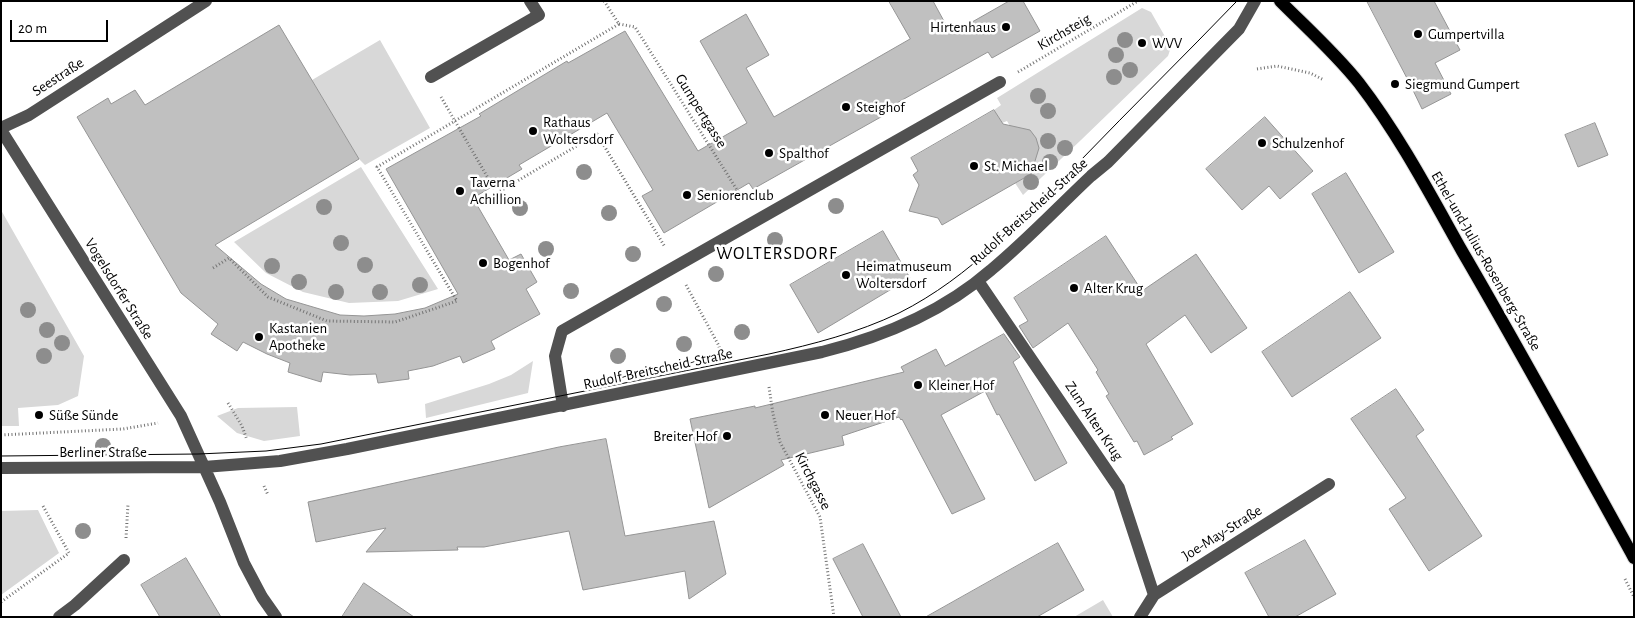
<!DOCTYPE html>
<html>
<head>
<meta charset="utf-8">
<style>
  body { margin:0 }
  #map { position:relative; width:1635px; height:618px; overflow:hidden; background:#fff; font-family:"Alegreya Sans",sans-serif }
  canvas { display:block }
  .frame { position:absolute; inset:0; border:2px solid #000; pointer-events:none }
  .scale { position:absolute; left:10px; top:20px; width:98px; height:22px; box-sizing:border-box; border:2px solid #000; border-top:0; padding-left:6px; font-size:15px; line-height:18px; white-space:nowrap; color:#000; -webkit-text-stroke:4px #fff; paint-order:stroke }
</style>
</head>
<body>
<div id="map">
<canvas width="1635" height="618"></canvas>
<div class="frame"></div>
<div class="scale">20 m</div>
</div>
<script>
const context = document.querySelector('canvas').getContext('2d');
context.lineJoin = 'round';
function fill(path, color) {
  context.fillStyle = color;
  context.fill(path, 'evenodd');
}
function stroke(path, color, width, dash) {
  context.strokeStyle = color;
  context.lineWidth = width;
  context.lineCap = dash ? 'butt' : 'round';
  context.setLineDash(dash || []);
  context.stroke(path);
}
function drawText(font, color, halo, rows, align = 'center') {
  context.font = font + ' "Alegreya Sans",sans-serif';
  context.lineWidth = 5;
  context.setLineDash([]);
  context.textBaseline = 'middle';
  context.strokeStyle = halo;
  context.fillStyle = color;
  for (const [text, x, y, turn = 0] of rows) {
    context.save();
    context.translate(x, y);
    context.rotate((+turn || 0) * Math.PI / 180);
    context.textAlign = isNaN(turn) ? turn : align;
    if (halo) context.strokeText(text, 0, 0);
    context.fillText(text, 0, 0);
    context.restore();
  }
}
const green = new Path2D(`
  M1142 8 1151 12 1171 47 1168 56 1081 140 1023 195 1015 183 1036 171 1007 121 1002 123 994 110 1001 105 997 98Z
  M380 40 430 128 365 165 359 159 312 80Z
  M361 167 438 289 398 301 349 303 303 292 266 273 234 242Z
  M1 210 84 356 78 396 58 405 18 408 19 426H1Z
  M533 361 528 393 426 418 425 404 489 384 511 375Z
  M297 407 300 436 264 441 237 433 217 416 238 408Z
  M38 510 59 553 1 595V511Z
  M1103 600 1113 617H1074Z`);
const building = new Path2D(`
  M889 1H933L951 34 1009 1H1023L1040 31 992 58 988 52 886 109 888 113 753 189 749 183 664 233 642 196 653 190 607 113 519 165 522 169 473 198 509 260 521 254 537 282 526 289 540 314 491 341 495 349 463 363 460 356 433 366 408 371 409 379 378 383 376 374 350 375 323 372 321 382 288 372 290 363 267 354 243 342 237 351 211 334 218 324 181 293 77 117 108 98 111 104 135 90 145 105 279 25 359 159 215 245 261 284 286 299 340 315 364 316 395 314 425 308 458 294 386 169 481 116 479 114 567 61 568 63 625 31 698 151 747 123 700 41 746 14 769 55 746 68 774 117 910 39Z
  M1367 1H1434L1460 50 1435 63 1451 94 1422 109 1410 84Z
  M994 110 1003 124 1030 130 1036 138 1039 148 1031 174 942 225 938 218 909 211 919 185 913 175 918 171 911 158Z
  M1265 117 1313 171 1280 199 1269 186 1242 210 1206 169Z
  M1595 123 1608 155 1578 167 1565 135Z
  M1346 173 1394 252 1359 273 1312 194Z
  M883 231 910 278 818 333 790 285Z
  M1106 236 1142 291 1196 254 1247 328 1211 353 1185 315 1146 344 1193 424 1171 437 1173 439 1144 455 1137 441 1134 442 1106 396 1109 394 1096 372 1098 370 1068 323 1033 348 1019 326 1028 321 1014 298Z
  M1350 292 1381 338 1292 397 1262 352Z
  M1004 334 1020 357 1013 362 1067 463 1035 481 999 414 997 415 985 391 941 415 985 499 952 514 902 419 901 420 899 417 842 436 844 445 781 460 784 465 709 508 690 419 755 406V408L904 372 901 367 936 349 945 366Z
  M1396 389 1424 430 1416 436 1482 536 1429 571 1389 509 1406 498 1351 419Z
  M606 439 625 536 714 521 726 574 689 599 685 571 583 590 569 531 484 547H457L458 550 366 552 386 528 316 542 308 502 559 447Z
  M1305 540 1336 594 1295 617H1269L1245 573Z
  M1058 543 1084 590 1037 617H926Z
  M863 544 901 617H863L833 559Z
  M186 558 221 617H160L141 585Z
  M364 583 414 617H342Z`);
const path = new Path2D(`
  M604 1 619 24
  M619 24 635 27 744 201
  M1257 69 1277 66 1310 73 1324 80
  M1018 72 1138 1
  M441 97 495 190
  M485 200 597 134 665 247
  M213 268 229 258 268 297 327 321 395 322 457 301 377 167 619 24
  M686 285 719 346 720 351
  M769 387 773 414 780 442 820 517 834 617
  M228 403 242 426 247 440
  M1 435 123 429 158 423
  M264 486 268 495
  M126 538 128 504
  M1625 579 1634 597
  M1 602 69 553 43 506`);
const minor = new Path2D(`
  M431 77 539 15 530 1
  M1 128 29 115 206 1
  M1 130 181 416 220 502 244 563 262 597 276 617
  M978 281 1119 488 1154 595
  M563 406 555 356 562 331 1000 82
  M1 468 204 467 280 461 347 449 822 352C882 337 944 311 991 270 1026 241 1058 207 1091 176L1108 162 1239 29 1255 1
  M59 617 75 605 124 560
  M1140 617 1154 595 1329 484`);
const major = new Path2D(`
  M1280 1C1307 28 1336 54 1359 83 1399 135 1430 194 1462 251 1521 352 1577 455 1634 558`);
const tram = new Path2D(`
  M1 456 198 454 266 451 321 444 769 354C814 344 857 333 899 313 971 277 1024 217 1080 161 1132 107 1185 55 1237 1`);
const trees = [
  [1125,40],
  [1116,55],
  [1130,70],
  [1114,77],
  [1038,96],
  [1048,111],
  [1048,141],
  [1065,148],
  [1050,162],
  [584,172],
  [1031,182],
  [836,206],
  [324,207],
  [520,208],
  [609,213],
  [775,240],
  [341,243],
  [546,249],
  [633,254],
  [365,265],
  [272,266],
  [716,274],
  [299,282],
  [420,285],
  [571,291],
  [336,292],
  [380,292],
  [664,304],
  [28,310],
  [47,330],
  [742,332],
  [62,343],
  [684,344],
  [44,356],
  [618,356],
  [103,446],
  [83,531]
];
const markers = [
  [1006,27,5,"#000"],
  [1418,34,5,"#000"],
  [1142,43,5,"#000"],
  [1395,84,5,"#000"],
  [846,107,5,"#000"],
  [533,131,5,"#000"],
  [1262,143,5,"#000"],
  [769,153,5,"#000"],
  [974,166,5,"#000"],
  [460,191,5,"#000"],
  [687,195,5,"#000"],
  [483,263,5,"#000"],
  [846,275,5,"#000"],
  [1074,288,5,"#000"],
  [259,337,5,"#000"],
  [918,385,5,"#000"],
  [39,415,5,"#000"],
  [825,415,5,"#000"],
  [727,436,5,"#000"]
];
const poiNames = [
  ["Hirtenhaus",996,27,"right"],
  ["Gumpertvilla",1428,34],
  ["WVV",1152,43],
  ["Siegmund Gumpert",1405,84],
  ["Steighof",856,107],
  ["Rathaus",543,122],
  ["Woltersdorf",543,139],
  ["Schulzenhof",1272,143],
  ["Spalthof",779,153],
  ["St. Michael",984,166],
  ["Taverna",470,182],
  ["Achillion",470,199],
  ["Seniorenclub",697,195],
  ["Bogenhof",493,263],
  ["Heimatmuseum",856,266],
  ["Woltersdorf",856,283],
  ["Alter Krug",1084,288],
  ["Kastanien",269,328],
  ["Apotheke",269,345],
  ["Kleiner Hof",928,385],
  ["Süße Sünde",49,415],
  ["Neuer Hof",835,415],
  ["Breiter Hof",717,436,"right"]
];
const streetNames = [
  ["Kirchsteig",1064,32,-30],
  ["Seestraße",58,77,-33],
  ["Gumpertgasse",701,111,58],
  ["Rudolf-Breitscheid-Straße",1029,212,-42],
  ["Ethel-und-Julius-Rosenberg-Straße",1486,261,60],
  ["Vogelsdorfer Straße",119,289,58],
  ["Rudolf-Breitscheid-Straße",658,369,-12],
  ["Zum Alten Krug",1094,421,56],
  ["Berliner Straße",103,452],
  ["Kirchgasse",813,481,63],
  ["Joe-May-Straße",1222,533,-32]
];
const quarterNames = [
  ["WOLTERSDORF",777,254]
];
fill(green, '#d8d8d8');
fill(building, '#c0c0c0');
stroke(building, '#959595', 1);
stroke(major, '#dbdbdb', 14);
stroke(path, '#737373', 3, [1, 2.5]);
stroke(minor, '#515151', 12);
stroke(major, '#000', 12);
stroke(tram, '#000', 1);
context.fillStyle = '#8d8d8d';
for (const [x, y] of trees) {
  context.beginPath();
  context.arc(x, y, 8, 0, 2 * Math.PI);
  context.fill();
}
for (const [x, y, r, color] of markers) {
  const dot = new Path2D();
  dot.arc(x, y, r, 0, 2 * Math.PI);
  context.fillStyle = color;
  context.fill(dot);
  stroke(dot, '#fff', 2);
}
drawText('15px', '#000', '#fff', poiNames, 'left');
drawText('15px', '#000', '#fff', streetNames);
context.letterSpacing = '1px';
drawText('18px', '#000', '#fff', quarterNames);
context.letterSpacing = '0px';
</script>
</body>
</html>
